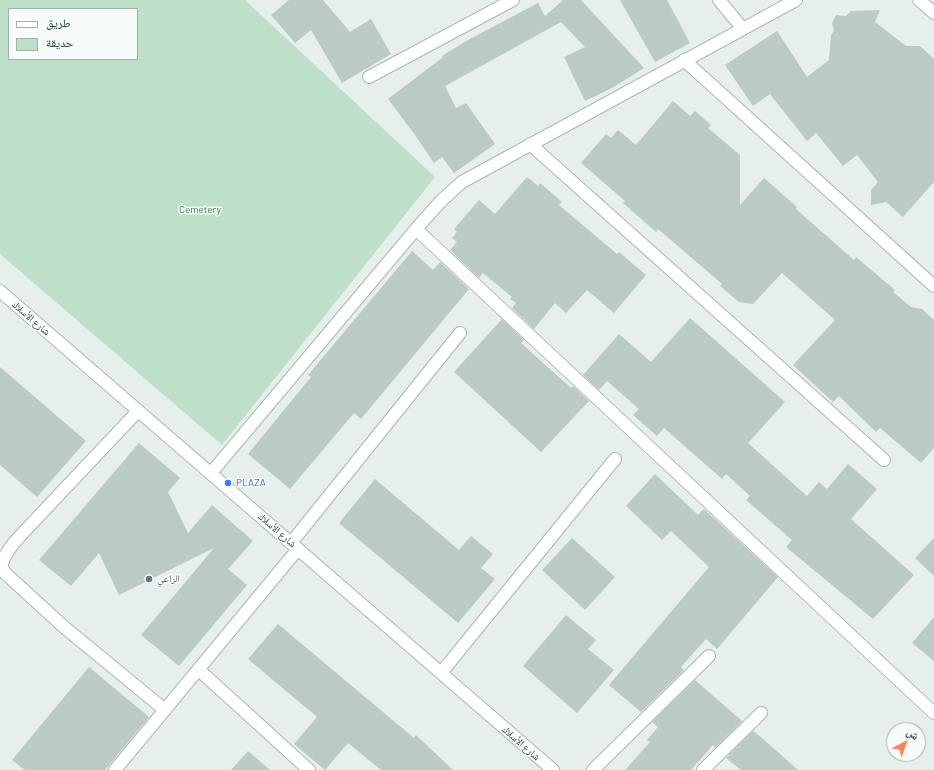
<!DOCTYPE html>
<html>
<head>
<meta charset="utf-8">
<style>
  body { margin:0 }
  #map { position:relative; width:934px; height:770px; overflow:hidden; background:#e6efeb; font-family:Barlow,"Noto Naskh Arabic",sans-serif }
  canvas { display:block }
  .legend { position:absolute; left:8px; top:8px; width:130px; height:52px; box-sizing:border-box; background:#f7fbf9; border:1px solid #a3b1ad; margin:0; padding:5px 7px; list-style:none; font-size:12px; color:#24423a }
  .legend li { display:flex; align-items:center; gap:8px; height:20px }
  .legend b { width:20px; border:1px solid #a3b1ad }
  .north { position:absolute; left:886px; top:722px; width:40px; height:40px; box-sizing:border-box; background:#f7fbf9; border:1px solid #a3b1ad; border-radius:50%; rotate:41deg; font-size:11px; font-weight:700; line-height:16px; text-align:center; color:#24423a }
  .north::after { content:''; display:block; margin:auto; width:14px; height:18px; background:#f4845f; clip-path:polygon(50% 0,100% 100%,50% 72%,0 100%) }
</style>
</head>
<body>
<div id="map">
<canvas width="934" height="770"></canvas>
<ul class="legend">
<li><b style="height:5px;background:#fff"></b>طريق</li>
<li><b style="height:11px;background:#bfe0c8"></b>حديقة</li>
</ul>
<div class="north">ش</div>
</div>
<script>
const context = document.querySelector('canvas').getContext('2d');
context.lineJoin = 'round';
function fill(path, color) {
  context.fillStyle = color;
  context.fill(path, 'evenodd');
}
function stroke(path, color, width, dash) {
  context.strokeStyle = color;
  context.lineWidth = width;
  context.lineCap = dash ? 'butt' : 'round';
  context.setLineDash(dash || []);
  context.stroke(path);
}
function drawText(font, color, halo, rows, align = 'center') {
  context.font = font + ' Barlow,"Noto Naskh Arabic",sans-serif';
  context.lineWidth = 3;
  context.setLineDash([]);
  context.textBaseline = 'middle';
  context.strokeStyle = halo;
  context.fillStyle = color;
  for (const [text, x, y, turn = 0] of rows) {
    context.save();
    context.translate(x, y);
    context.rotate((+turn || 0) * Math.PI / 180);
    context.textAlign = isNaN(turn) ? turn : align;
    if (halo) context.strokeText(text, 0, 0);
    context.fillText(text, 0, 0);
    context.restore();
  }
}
const green = new Path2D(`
  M0 0H245L435 177 222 445 0 254ZM9 9H137V59H9Z`);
const building = new Path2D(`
  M289 0H323L350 32 371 19 391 54 342 83 311 30 295 43 271 15Z
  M563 0H581L644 68 612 88 585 101 564 57 585 47 561 22 445 86 456 108 466 103 495 144 454 173 442 157 434 163 415 135 388 99 443 57 442 56 468 40 538 3 545 16Z
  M620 0H667L690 43 655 62Z
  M880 10 875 22 906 46H920L934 59V182L903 217 886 202 871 205V190L878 182 857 155 843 166 816 133 807 141 770 94 753 106 725 65 777 31 807 77 829 60 831 35 834 31 832 23 836 15 846 16 851 11Z
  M673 101 690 116 695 111 711 125 708 128 740 155V205L764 178 797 207 796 209 854 260 856 257 895 290 893 292 911 307 922 309 934 320V448L921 463 880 428 876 432 839 396 833 402 793 365 835 320 782 273 753 304 739 302 720 286 722 284 658 229 656 232 623 203 625 201 581 163 606 134 611 138 618 130 636 145Z
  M527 177 538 186 540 183 562 202 559 205 617 254 619 252 646 275 614 313 587 290 566 313 555 303 534 329 512 308 516 303 510 299 512 297 483 273 479 278 450 250 457 242 452 238 457 232 454 229 479 200 495 214Z
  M412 251 433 270 440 262 469 289 361 419 354 413 290 489 248 454 311 377 308 375Z
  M690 318 785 402 748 443 807 496 819 482 827 489 848 464 877 489 851 519 914 575 873 619 786 547 792 540 746 500 750 496 726 474 722 479 664 428 657 436 633 415 639 409 607 381 599 390 583 375 619 334 651 362Z
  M502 319 524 340 521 343 571 388 573 386 589 401 541 452 454 372Z
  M0 367 86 441 37 497 0 465Z
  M139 443 180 478 168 492 188 533 212 505 253 541 228 569 247 585 179 666 141 635 214 548 119 595 99 553 71 586 39 560Z
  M655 474 698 515 704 509 778 577 717 649 706 639 681 667 684 670 641 712 609 685 709 567 671 531 662 540 626 506Z
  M375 479 459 550 471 536 493 554 481 568 495 579 458 623 339 523Z
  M572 538 615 577 585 610 542 570Z
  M934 538V576L915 558Z
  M566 615 596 640 588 649 614 670 577 713 523 666Z
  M934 617V661L912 643Z
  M278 624 414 738 416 735 453 770H381L348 743 325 770 294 744 317 717 248 659Z
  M89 667 149 717 105 770H25L12 760Z
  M695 680 742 721 715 748 713 745 691 770H625L650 742 647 740 658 727 652 722Z
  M753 731 762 738 798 770H741L726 758Z
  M248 751 270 770H231Z`);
const minor = new Path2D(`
  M719 0 743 29
  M919 0 934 13
  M684 60 934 286
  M369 77 513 0
  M530 144 884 460
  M416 229 934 713
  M0 291 553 770
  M138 411 21 535C12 545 4 554 1 567L6 574 64 627 165 710
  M211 473 416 229 441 201 462 182 796 0
  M291 543 460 333
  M199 670 309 770
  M441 673 615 459
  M115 770 298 549
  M593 770 709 656
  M703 770 761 713`);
const markers = [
  [228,483,4,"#3f7fe0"],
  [149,579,4,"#6b7280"]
];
const parkNames = [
  ["Cemetery",200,210]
];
const streetNames = [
  ["شارع الأسلاك",31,318,41],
  ["شارع الأسلاك",277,530,41],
  ["شارع الأسلاك",521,743,41]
];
const shopNames = [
  ["PLAZA",236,483]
];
const worshipNames = [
  ["الراعي",157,579]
];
fill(green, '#bfe0c8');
fill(building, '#bbcac4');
stroke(minor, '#a8b8b2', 14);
stroke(minor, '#fff', 12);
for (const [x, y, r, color] of markers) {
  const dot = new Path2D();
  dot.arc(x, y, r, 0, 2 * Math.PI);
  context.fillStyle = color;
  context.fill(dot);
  stroke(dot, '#f7fbf9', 1.5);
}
drawText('10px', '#2d7a4b', '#f7fbf9', parkNames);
drawText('10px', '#24423a', '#f7fbf9', streetNames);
drawText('10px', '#366cbe', '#f7fbf9', shopNames, 'left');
drawText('10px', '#5b616d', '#f7fbf9', worshipNames, 'left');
</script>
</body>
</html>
